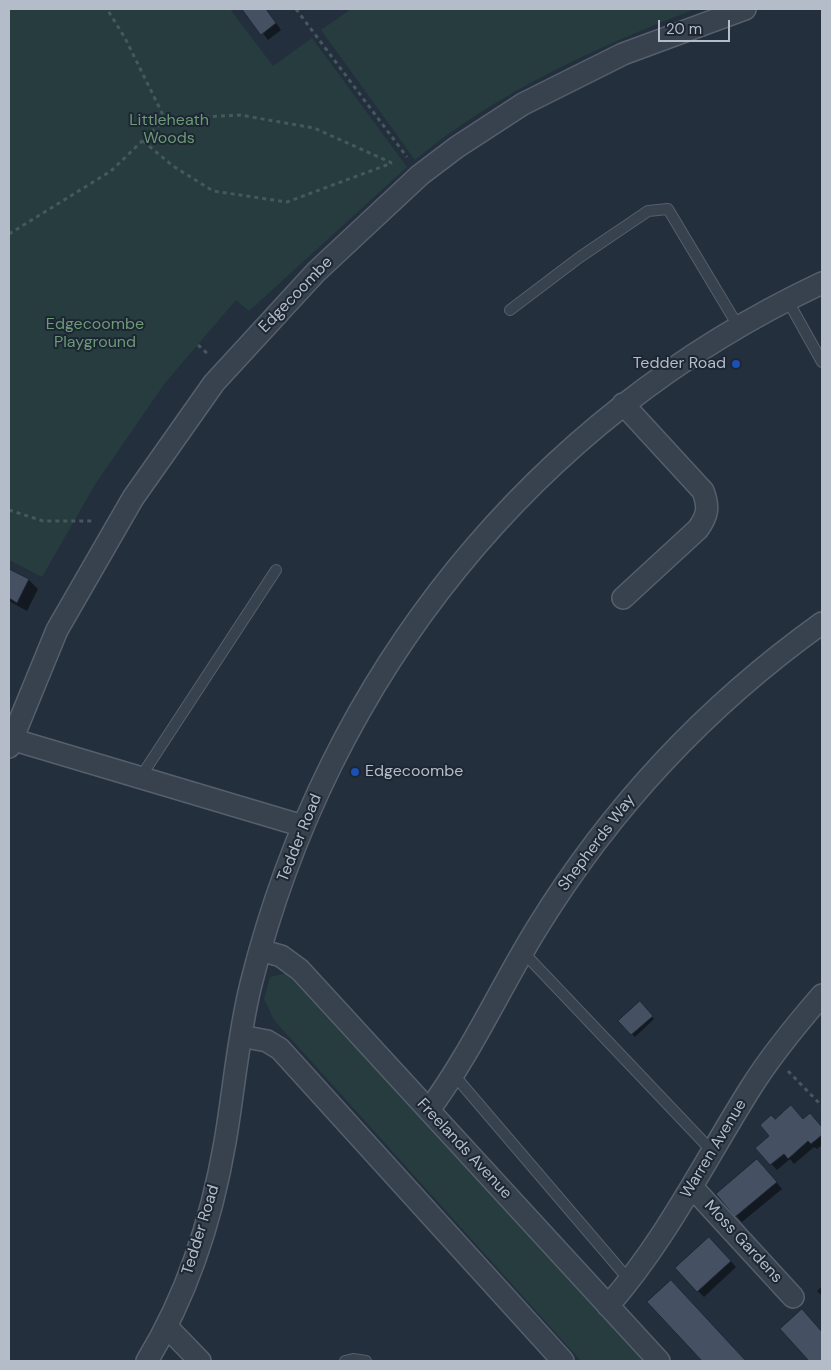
<!DOCTYPE html>
<html>
<head>
<meta charset="utf-8">
<style>
  body { margin:0 }
  #map { position:relative; width:831px; height:1370px; overflow:hidden; background:#242f3e; font-family:"DM Sans",sans-serif }
  canvas { display:block }
  .frame { position:absolute; inset:0; border:10px solid #b4bcc9; pointer-events:none }
  .scale { position:absolute; left:658px; top:20px; width:72px; height:22px; box-sizing:border-box; border:2px solid #b4bcc9; border-top:0; padding-left:6px; font-size:15px; line-height:18px; white-space:nowrap; color:#b4bcc9; -webkit-text-stroke:4px #1d2633; paint-order:stroke }
</style>
</head>
<body>
<div id="map">
<canvas width="831" height="1370"></canvas>
<div class="frame"></div>
<div class="scale">20 m</div>
</div>
<script>
const context = document.querySelector('canvas').getContext('2d');
context.lineJoin = 'round';
function fill(path, color) {
  context.fillStyle = color;
  context.fill(path, 'evenodd');
}
function stroke(path, color, width, dash) {
  context.strokeStyle = color;
  context.lineWidth = width;
  context.lineCap = dash ? 'butt' : 'round';
  context.setLineDash(dash || []);
  context.stroke(path);
}
function drawText(font, color, halo, rows, align = 'center') {
  context.font = font + ' "DM Sans",sans-serif';
  context.lineWidth = 4;
  context.setLineDash([]);
  context.textBaseline = 'middle';
  context.strokeStyle = halo;
  context.fillStyle = color;
  for (const [text, x, y, turn = 0] of rows) {
    context.save();
    context.translate(x, y);
    context.rotate((+turn || 0) * Math.PI / 180);
    context.textAlign = isNaN(turn) ? turn : align;
    if (halo) context.strokeText(text, 0, 0);
    context.fillText(text, 0, 0);
    context.restore();
  }
}
const green = new Path2D(`
  M9 9H230L273 66 312 38 407 167 249 311 236 300 165 383 96 483 42 577 9 560Z
  M351 9H695C597 47 497 92 415 160L321 30Z
  M287 973 647 1361H581L274 1020 264 999 270 977Z`);
const shadow = new Path2D(`
  M244 9H266L281 30 268 40Z
  M9 570 29 580 38 589 27 611 9 601Z
  M640 1003 654 1019 635 1037 620 1021Z
  M816 1120 822 1128V1145L817 1149 814 1147 794 1164 790 1159 777 1170 757 1148 771 1137 775 1121Z
  M763 1167 782 1189 742 1222 717 1194Z
  M715 1244 736 1267 704 1297 698 1291Z
  M822 1286V1296L817 1291Z`);
const building = new Path2D(`
  M242 9H266L276 23 261 35Z
  M9 569 29 579 17 603 9 598Z
  M640 1001 653 1016 631 1035 618 1021Z
  M791 1105 803 1119 810 1113 822 1127V1135L811 1144 808 1141 788 1159 784 1154 770 1165 755 1148 769 1136 760 1125 771 1115 775 1119Z
  M757 1159 777 1182 735 1217 716 1194Z
  M709 1237 731 1261 697 1292 675 1268Z
  M671 1280 746 1361H702L647 1302Z
  M802 1309 822 1332V1361H809L780 1329Z`);
const path = new Path2D(`
  M296 9 407 157
  M165 119 240 115 314 128 392 163
  M143 141 173 166 213 191 287 202 392 163
  M9 234 111 171 165 119 125 38 107 9
  M198 345 209 355
  M9 510 43 521H95
  M788 1071 822 1106`);
const service = new Path2D(`
  M788 301 822 362
  M510 310 580 257 648 211 668 209 738 326
  M140 778 276 570
  M523 952 712 1151
  M454 1075 630 1281
  M345 1361 353 1359 366 1361`);
const minor = new Path2D(`
  M623 598 698 529C708 515 709 507 703 491L623 404
  M11 739 303 826
  M9 747 57 630 133 498 214 383 316 272 420 175 457 147 523 104 623 54 745 9
  M260 950 281 956 300 970 659 1361
  M241 1036 267 1041 280 1049 563 1361
  M429 1110C471 1053 500 988 537 928 612 806 706 706 822 623
  M692 1187 793 1297
  M608 1306C666 1240 704 1162 750 1089 771 1055 796 1025 822 995
  M168 1328 200 1361
  M147 1361C187 1295 212 1218 225 1142 234 1090 238 1036 251 984 328 675 533 419 822 283`);
const markers = [
  [736,364,5,"#1a4fb4"],
  [355,772,5,"#1a4fb4"]
];
const parkNames = [
  ["Littleheath",169,121],
  ["Woods",169,139],
  ["Edgecoombe",95,325],
  ["Playground",95,343]
];
const streetNames = [
  ["Edgecoombe",296,295,-46],
  ["Tedder Road",300,838,-68],
  ["Shepherds Way",597,843,-53],
  ["Freelands Avenue",464,1149,47],
  ["Warren Avenue",714,1149,-59],
  ["Tedder Road",201,1230,-73],
  ["Moss Gardens",743,1242,47]
];
const poiNames = [
  ["Tedder Road",726,364],
  ["Edgecoombe",365,772,"left"]
];
fill(green, '#263c3f');
fill(shadow, '#0007');
fill(building, '#455162');
stroke(building, '#1f2835', 1);
stroke(service, '#565f6c', 12);
stroke(minor, '#565f6c', 24);
stroke(path, '#44595c', 3, [4, 4]);
stroke(service, '#38414e', 10);
stroke(minor, '#38414e', 21);
for (const [x, y, r, color] of markers) {
  const dot = new Path2D();
  dot.arc(x, y, r, 0, 2 * Math.PI);
  context.fillStyle = color;
  context.fill(dot);
  stroke(dot, '#1d2633', 2);
}
drawText('16px', '#6b9a76', '#1d2633', parkNames);
drawText('16px', '#b4bcc9', '#1d2633', streetNames);
drawText('16px', '#b4bcc9', '#1d2633', poiNames, 'right');
</script>
</body>
</html>
